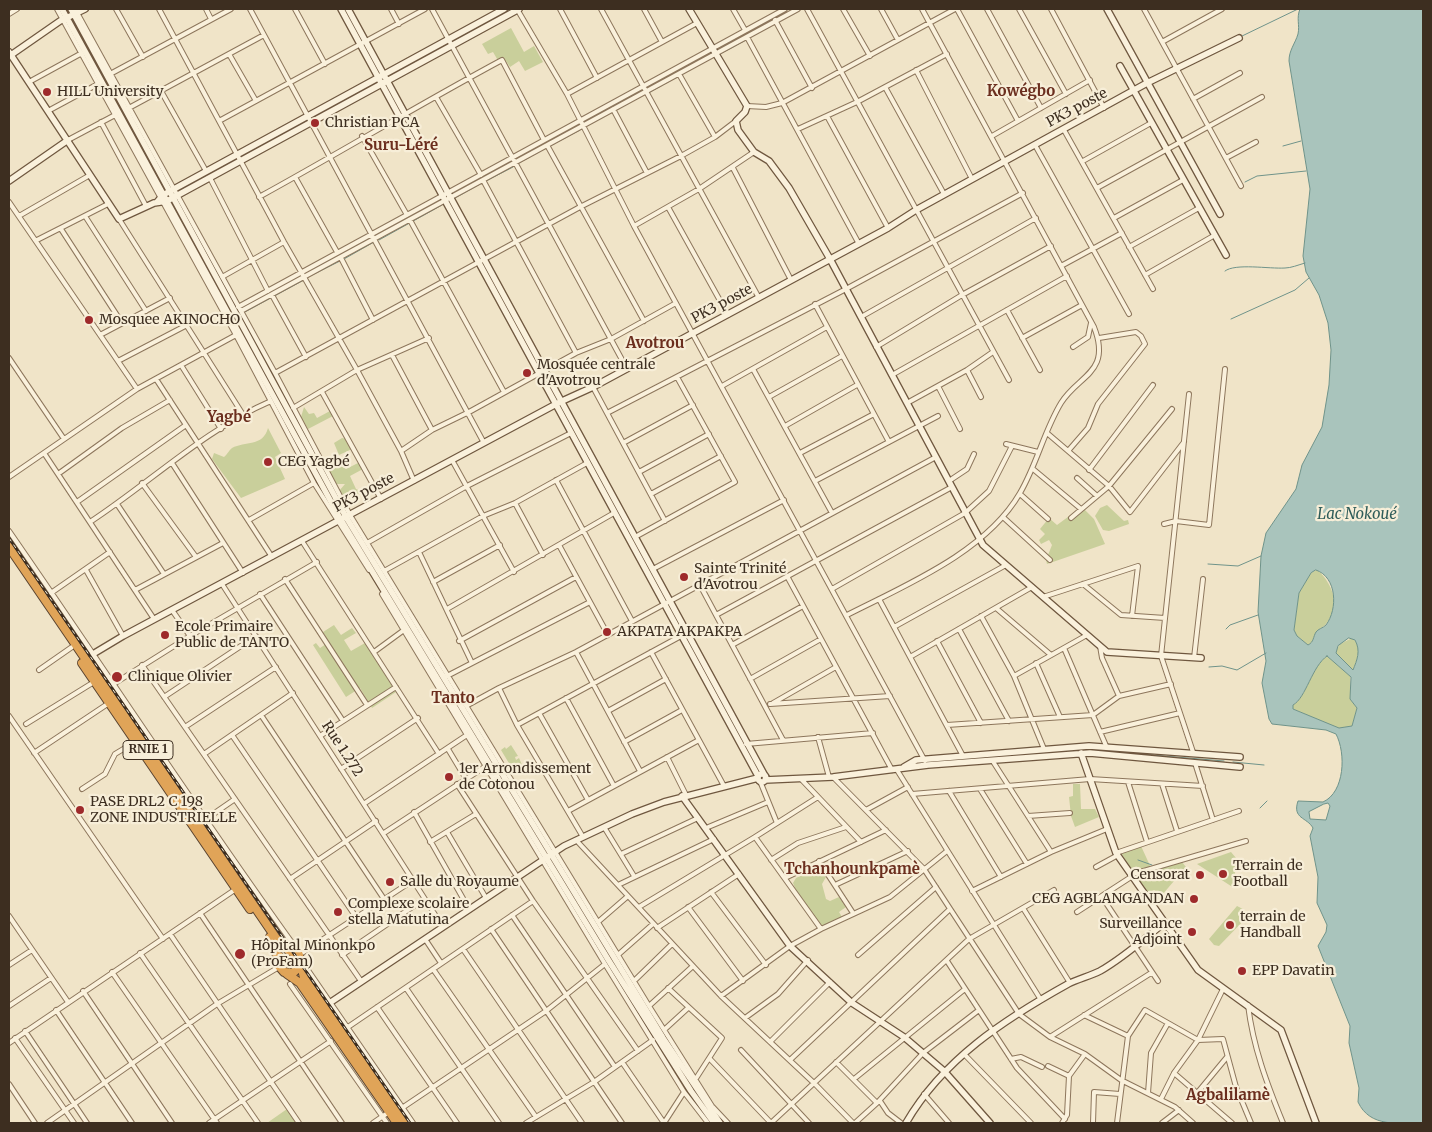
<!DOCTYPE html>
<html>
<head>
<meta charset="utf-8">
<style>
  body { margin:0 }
  #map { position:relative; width:1432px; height:1132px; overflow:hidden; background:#f0e4c8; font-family:Merriweather,serif }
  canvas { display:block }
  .frame { position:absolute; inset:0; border:10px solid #3d2e20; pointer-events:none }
</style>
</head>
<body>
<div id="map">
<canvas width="1432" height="1132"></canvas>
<div class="frame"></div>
</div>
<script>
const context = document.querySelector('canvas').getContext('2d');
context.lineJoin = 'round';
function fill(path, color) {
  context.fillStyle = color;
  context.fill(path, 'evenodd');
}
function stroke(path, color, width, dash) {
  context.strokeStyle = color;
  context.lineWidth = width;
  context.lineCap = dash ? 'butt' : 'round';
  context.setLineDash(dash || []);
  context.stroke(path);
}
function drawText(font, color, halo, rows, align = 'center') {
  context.font = font + ' Merriweather,serif';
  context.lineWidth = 4.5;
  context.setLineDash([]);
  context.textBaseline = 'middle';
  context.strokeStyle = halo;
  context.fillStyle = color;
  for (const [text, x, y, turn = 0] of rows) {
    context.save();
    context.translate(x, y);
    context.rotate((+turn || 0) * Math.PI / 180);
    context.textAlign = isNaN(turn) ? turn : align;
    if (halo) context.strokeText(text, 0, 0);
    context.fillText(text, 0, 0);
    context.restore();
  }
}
const green = new Path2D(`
  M511 28 524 52 534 46 543 62 525 71 519 61 510 67 506 61 500 64 493 52 488 54 482 44Z
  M304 407 309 414 314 413 317 418 330 411 333 416 308 429 301 417Z
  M268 428 281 453 275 457 285 479 241 498 212 459 214 453 224 457C227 455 229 450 232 448 245 441 263 447 268 428Z
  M342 438 347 439 352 449 339 455 334 443Z
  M331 460 346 469 360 462 363 469 350 476 356 489 363 492 343 499 339 491 345 484H335L330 472Z
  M1107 505 1124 521 1128 520 1129 524 1109 531 1103 530 1095 516 1100 508Z
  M1084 509 1094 519 1105 544 1047 564 1046 560 1052 545 1049 540 1041 544 1039 540 1045 534 1040 529 1049 518 1057 525 1076 511 1079 513Z
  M1316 570H1318C1333 585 1342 607 1325 625 1322 628 1318 629 1316 633 1313 638 1314 642 1308 645L1297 636 1294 630 1299 593 1311 573Z
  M334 625 341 635 352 628 356 633 344 640 351 651 365 643 396 692 372 708 360 688 346 697 313 645 316 643 320 648 329 642 323 632Z
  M1352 638C1363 646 1357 660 1353 670L1337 656 1336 651 1340 644Z
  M1327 656 1350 676V699L1357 708 1352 726 1340 729 1293 709V705C1306 698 1312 665 1327 656Z
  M511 745 518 756 515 757 516 760 519 758 522 765 513 770 501 750 505 747 506 749Z
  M1073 784H1080L1081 809H1095L1099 817 1075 827 1071 816 1069 797 1073 796Z
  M1141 846 1152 870 1182 862 1186 867 1162 895 1154 890 1148 894 1121 853Z
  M1231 852 1236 858 1234 888 1197 864Z
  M817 868 826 877 822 884 826 899 830 901 839 897 846 907 839 912 842 917 823 928 798 895 793 883 796 878Z
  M1237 906 1243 909 1248 916 1219 946 1214 945 1209 939Z
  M287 1109 296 1123H267Z`);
const water = new Path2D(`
  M1300 9H1423V1123C1399 1123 1370 1128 1358 1102L1359 1088 1349 1043 1350 1026 1318 946 1326 932 1327 925 1317 903 1318 877 1310 836 1313 828C1307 817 1292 819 1298 801L1323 802C1345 792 1346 753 1336 734L1326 730 1272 724 1269 719 1262 683 1266 661 1258 612 1261 556 1266 533 1296 489 1302 465 1322 427 1329 385 1331 350 1328 323 1319 295 1306 272 1303 256 1310 189 1289 61C1289 50 1295 44 1298 34 1300 25 1296 18 1300 9ZM1316 570C1337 577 1338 609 1326 625 1323 628 1318 629 1316 632 1313 637 1314 642 1308 645L1297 636 1294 630 1299 593 1311 573ZM1349 638 1355 640C1361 651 1357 660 1353 670L1336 653 1338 646ZM1327 656 1351 677 1350 699 1357 708 1352 726 1339 728 1293 709V705C1306 698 1312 666 1327 656ZM1324 804 1328 803 1330 806 1326 820 1310 819 1309 812Z`);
const stream = new Path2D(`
  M1240 37 1298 9
  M749 38 787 17
  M454 40 512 9
  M718 55 746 40
  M389 76 449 43
  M650 92 715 56
  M616 110 645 94
  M313 117 378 82
  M585 127 612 112
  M550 146 580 130
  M1283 146 1301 141
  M256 148 307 120
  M519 163 546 148
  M208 175 238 158
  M486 181 513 167
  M1245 182 1257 176 1306 171
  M187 186 206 176
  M455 198 482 183
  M379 240 442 205
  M344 259 374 242
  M1225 271C1235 263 1269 269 1285 268 1291 268 1298 265 1305 263
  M308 277 340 261
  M243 313 302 281
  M1231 319 1295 290 1309 278
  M1208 564 1238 566 1261 556
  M1226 629 1230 625 1258 615
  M1209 667 1222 666 1237 670 1266 653
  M993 757 1091 750 1224 761
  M1233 762 1264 765
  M916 763H923
  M1260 808 1267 801
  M1138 860 1152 865`);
const street = new Path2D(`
  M57 9 236 335 314 483 369 570
  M75 9 275 373 350 515 649 1006 712 1106 728 1123
  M116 9 143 57
  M159 9 284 242 357 370 401 451 414 481
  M206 9 211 19
  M250 9 484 443
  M295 9 325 64
  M391 9 399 24
  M432 9 627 369
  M517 9 567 94 634 226 925 761
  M560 9 597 78
  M601 9 759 298
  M644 9 662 42
  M733 9 745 30
  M807 9 1009 380
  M843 9 870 56
  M881 9 898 40
  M957 9 1018 121
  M987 9 1041 108
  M1019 9 1066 94
  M1051 9 1104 108
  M1144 9 1241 186
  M9 14 17 9
  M775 20 812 88
  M747 37 859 244
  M1162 42 1222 9
  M229 54 256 101
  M916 70 972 179
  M112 73 231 9
  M679 74 715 137
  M29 82 82 53
  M885 87 944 194
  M161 91 206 171
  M567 94 697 23
  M436 97 481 175
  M1193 99 1240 73
  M747 106 766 107 782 103 955 9
  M127 109 264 35
  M613 109 647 173
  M48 111 98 84
  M827 116 888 228
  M219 121 425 9
  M101 122 146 206
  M798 129 857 102 947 54
  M1064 130 1153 289
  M362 136 407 215
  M992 136 1090 80
  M68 140 117 114
  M547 145 644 321
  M1035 145 1129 314
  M1226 158 1256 142
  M1083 161 1151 123
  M733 168 791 280
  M295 177 337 252
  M210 178 268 291
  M483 180 576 353
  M1097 188 1262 97
  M259 197C341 152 420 104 502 60L544 140
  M9 202 137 389
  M668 207 728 315
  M19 216 90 175
  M85 216 146 311
  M1114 218 1183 180
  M119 219 242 413
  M410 220 504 392
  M634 226 699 189 754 152
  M61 229 122 323
  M37 240 108 204
  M1129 247 1199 208
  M341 258 373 320
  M1061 266 1122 233
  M1145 275 1215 235
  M222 277 284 242
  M272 295 306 357
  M815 304 889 442
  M238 307 785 9
  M1007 310 1040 370
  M241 311 798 9
  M861 317 1036 218
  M100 335 170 298
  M1022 338 1082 305
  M876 347 962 295 1051 246
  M1073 347 1088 337 1091 323
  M392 355 432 430
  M9 358 64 439
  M118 361 187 325
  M181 365 221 429
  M753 369 832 513
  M967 370 981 397
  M275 373 580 207 681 156 715 137 736 121
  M892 375 1067 276
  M156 379 272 557
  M722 386 827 327
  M938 386 960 429
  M593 387 665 521
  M322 392 381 499
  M1189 394 1161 656 1193 752
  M769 397 842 356
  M907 403 967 370 993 352
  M293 408 357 370 429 338
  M607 413 846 289 1023 193
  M785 426 857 385
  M1047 433 1109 486 1130 512 1184 442
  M623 443 693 405
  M1006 444 1038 452
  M401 451 432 430 469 412 576 353 611 339 676 303
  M1068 451 1088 428 1098 404 1145 344 1141 336 1136 332 1099 338
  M44 453 154 619
  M800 453 874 414
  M452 460 514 572
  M172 463 243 573
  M1033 469 1081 509
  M1089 470 1153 385
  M639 472 709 434
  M58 474 122 428 170 400
  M9 477 137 389 236 335
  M1077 478 1097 496
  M556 480 632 621
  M815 481 938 416
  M949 481 967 469 974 454
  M142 483 196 557
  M651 494 721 456
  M1020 494 1048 519
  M77 502 186 425
  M515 503 543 555
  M117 504 164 574
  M1004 518 1050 560
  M1071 518 1109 486 1172 409
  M249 520 314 483
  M90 522C151 482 204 430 271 401
  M1164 524 1176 521 1209 525 1225 369
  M9 531C104 668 195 808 293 944L295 951
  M635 537 735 482 677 377
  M302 541 439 754
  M367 543 467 486 571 433
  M559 545 608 635
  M419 552 471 661
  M653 569 784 500
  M86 570 123 636
  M384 571 483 516 515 503 587 463
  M787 576 892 770
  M285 579 367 705
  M433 582 500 545
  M222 584 443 927
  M1083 584 1121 615 1165 618
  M700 585 783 740
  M832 589 965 513 989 491 1012 446
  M135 590 223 543
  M51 593 110 552
  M260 594 343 721
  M382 594 605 964 684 1092 708 1123
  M1043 597 1138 566 1132 616
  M879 599 963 756
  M996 608 1051 655
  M447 609 614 513
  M172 610 190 636
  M716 615 952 487
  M847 615C906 585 986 552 1020 493 1037 464 1044 431 1061 403 1078 375 1112 373 1094 327L922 9
  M981 616 1014 676 1044 749
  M894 627 1006 565
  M959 629 1009 721
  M459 641 576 577
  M937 641 981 723
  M732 645 803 606
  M1100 646 1102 658 1119 696
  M1064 648 1107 748
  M374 652 404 630
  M576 652 640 771
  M651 652 724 786
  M910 657 1032 587
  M1194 658 1203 579
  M1036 663 1060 717
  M142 665 361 981
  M39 670 72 647
  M447 676 590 602
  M1014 676 1087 635
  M750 679 821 639
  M112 685 190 636 317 562
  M499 688 517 725 583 837
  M164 697 256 636
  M566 698 614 786
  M773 703 836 667
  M770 704 890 696
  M466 706 499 688 576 652 936 457
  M608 711 666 679
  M539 713 588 800
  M261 715 384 899
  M9 716 163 939
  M26 724 94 682
  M517 725 681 636
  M947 725 1093 715 1119 696 1171 684
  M185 727 276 667
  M1100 732 1180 713
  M232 735 356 917
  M320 736 396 687
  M818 737 829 777
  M624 742 682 710
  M746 744 873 733
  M448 749 466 779
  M34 753 109 703
  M204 754 293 693
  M667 757 686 795
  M992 760 1051 852
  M1195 763 1213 820
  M341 769 418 718
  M897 770 1041 1000
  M833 777 924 869 1019 1014 1050 1037 1085 1054 1121 1080 1175 1107 1193 1123
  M801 779 861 842
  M760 781 777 823
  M1128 782 1147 842
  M457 784 533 901 638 1051
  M1162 784 1177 831
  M82 789 105 774 115 754 135 742
  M980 789 1027 864
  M949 791 1001 877
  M912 794 1090 779 1203 786
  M365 803 467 735
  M866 810 908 787
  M568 811 699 740
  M414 812 469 909
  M1028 816 1070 813
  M206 819 235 799
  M604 827 634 876
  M706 828 768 802
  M447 832 486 898
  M384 833 486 766
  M755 837 821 929
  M576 840 721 996 815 1084 853 1123
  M430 842 476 814
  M1116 853 1239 811
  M621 854 698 818
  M771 860 798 843 846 827
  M819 861 853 913
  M1096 867 1118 855
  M1130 875 1246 841
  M785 878 886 830
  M290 879 376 821
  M618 885 714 839
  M835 885 908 851
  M972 891 1051 852 1107 829
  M711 892 766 965
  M1102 897 1158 981
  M639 907 755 837 818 797
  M688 907 743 981
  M1023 908 1070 983
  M1077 912 1131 877
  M200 913 342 1123
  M512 915 615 1067
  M9 916 68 1002
  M598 922 628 896
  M657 928 739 874
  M491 929 622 1123
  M170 934 299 1123
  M425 939 441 963
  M463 949 582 1123
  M140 953 258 1123
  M619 954 653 924
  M299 955 412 881
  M342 955 424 899
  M858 955 936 887
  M947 961 1017 1068 1065 1119
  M303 963 413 1123
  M9 965 32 950
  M433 969 536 1117
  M112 972 217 1123
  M634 981 672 944
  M290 984 387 1123
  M406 988 499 1123
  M668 988 722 1038 695 1080
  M83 991 172 1123
  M721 996 790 946 821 929 890 897 947 851
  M1248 1005C1253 1047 1267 1084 1283 1123
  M9 1006 51 978
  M649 1006 693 966
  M377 1007 457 1123
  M56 1010 132 1123
  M1084 1015 1128 1036
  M745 1018 778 994 808 960
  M348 1027 533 901
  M664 1030 688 1008
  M25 1031 87 1123
  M1050 1037 1151 973
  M15 1038 74 1123
  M770 1042 830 982
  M9 1043 236 889
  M741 1050 809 1123
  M964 1054 1031 1123
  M710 1059 771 1123 969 939 1054 890
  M1011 1059 1021 1057 1042 1067
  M790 1060 950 909
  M622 1062 664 1123
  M836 1062 877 1103
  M1048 1066 1069 1076
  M1174 1073 1232 1123
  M854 1079 965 989
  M9 1084 35 1123
  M1198 1092 1227 1057
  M1148 1093 1151 1053 1168 1023
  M924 1094 949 1123
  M1161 1099 1174 1073 1198 1040 1223 989
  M880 1101 888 1113 901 1123
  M396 1112 546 1011 605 964
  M47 1123 217 1004 279 967
  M209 1123 331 1041
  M373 1123 389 1112
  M526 1123 594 1082 653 1040
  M664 1123 684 1092
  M855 1123 877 1103 923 1053 979 1010
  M1062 1123 1067 1115 1069 1076 1085 1054
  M1093 1123 1094 1092 1120 1094
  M1117 1123 1128 1036 1145 1010 1198 1040 1223 1039 1236 1087 1251 1123
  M1162 1123 1179 1110`);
const secondary = new Path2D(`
  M62 9 341 520 609 961 691 1091 714 1123
  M71 9 346 517 663 1038 720 1123
  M341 9 758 776
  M348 9 765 776
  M689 9 747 106 745 112 736 121 738 130 754 152 769 161 789 188 830 259 983 545 1107 652 1201 658
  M1107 9 1220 214
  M9 52 119 219 154 203 167 201 519 9
  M11 55 60 21 85 9
  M1120 66 1226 255
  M9 181 68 140
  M157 202 163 195 504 9
  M88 662 92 659 93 654 123 636 560 402 593 387 888 228 916 210 1147 83 1239 38
  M1081 753 1116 853 1198 970 1281 1030 1316 1123
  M904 767 916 760 1089 746 1240 757
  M758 778a4 4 0 1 1 8 0a4 4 0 1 1-8 0Z
  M765 780 833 777 928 765 1090 753 1240 767
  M682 796 790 946 852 1003 904 1037 944 1071 990 1123
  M331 1002 564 846 632 814 664 802 758 778
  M906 1123C943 1059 1005 1019 1068 984 1078 979 1090 976 1100 971 1123 958 1143 940 1164 923`);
const highway = new Path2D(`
  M9 547 276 938 291 950
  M82 663 250 909
  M270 937 276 948 277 960
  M288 950 299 955 304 978 404 1123
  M279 956 278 965 284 972 293 973 301 965
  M287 974 300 983 397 1123`);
const rail = new Path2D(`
  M9 538 410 1123`);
const markers = [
  [47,92,5,"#9e2a2b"],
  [315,123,5,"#9e2a2b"],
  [89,320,5,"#9e2a2b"],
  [527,373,5,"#9e2a2b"],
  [268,462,5,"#9e2a2b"],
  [684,577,5,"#9e2a2b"],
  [607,632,5,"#9e2a2b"],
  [165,635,5,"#9e2a2b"],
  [117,677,6,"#9e2a2b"],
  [449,777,5,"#9e2a2b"],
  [80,810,5,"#9e2a2b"],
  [1223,874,5,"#9e2a2b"],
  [1200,875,5,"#9e2a2b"],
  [390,882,5,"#9e2a2b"],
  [1194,899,5,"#9e2a2b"],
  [338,912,5,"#9e2a2b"],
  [1230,925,5,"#9e2a2b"],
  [1192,932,5,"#9e2a2b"],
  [240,954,6,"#9e2a2b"],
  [1242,971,5,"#9e2a2b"]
];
const shields = [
  [148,750,50]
];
const shieldNames = [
  ["RNIE 1",148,750]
];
const poiNames = [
  ["HILL University",57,92],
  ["Christian PCA",325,123],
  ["Mosquee AKINOCHO",99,320],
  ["Mosquée centrale",537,365],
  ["d'Avotrou",537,381],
  ["CEG Yagbé",278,462],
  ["Sainte Trinité",694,569],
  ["d'Avotrou",694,585],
  ["Ecole Primaire",175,627],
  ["Public de TANTO",175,643],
  ["AKPATA AKPAKPA",617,632],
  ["Clinique Olivier",128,677],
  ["1er Arrondissement",459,769],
  ["de Cotonou",459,785],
  ["PASE DRL2 C 198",90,802],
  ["ZONE INDUSTRIELLE",90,818],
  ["Terrain de",1233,866],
  ["Football",1233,882],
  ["Censorat",1190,875,"right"],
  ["Salle du Royaume",400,882],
  ["CEG AGBLANGANDAN",1184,899,"right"],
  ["Complexe scolaire",348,904],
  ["stella Matutina",348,920],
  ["terrain de",1240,917],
  ["Handball",1240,933],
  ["Surveillance",1182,924,"right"],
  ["Adjoint",1182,940,"right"],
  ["Hôpital Minonkpo",251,946],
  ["(ProFam)",251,962],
  ["EPP Davatin",1252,971]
];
const streetNames = [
  ["PK3 poste",1077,108,-28],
  ["PK3 poste",722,304,-28],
  ["PK3 poste",364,493,-28],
  ["Rue 1.272",342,749,57]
];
const neighbourhoodNames = [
  ["Kowégbo",1021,92],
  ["Suru-Léré",401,146],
  ["Avotrou",655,344],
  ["Yagbé",229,418],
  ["Tanto",453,699],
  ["Tchanhounkpamè",852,870],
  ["Agbalilamè",1228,1096]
];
const waterNames = [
  ["Lac Nokoué",1357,515]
];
fill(green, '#c9cf9b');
fill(water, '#a9c4bc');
stroke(water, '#6f938a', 1);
stroke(stream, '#6f938a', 1);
stroke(street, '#8d765c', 6);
stroke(secondary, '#6f573f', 8);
stroke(highway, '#5b4430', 10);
stroke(street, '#faf1dc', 4);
stroke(secondary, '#faf1dc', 5.5);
stroke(highway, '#e0a458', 8);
stroke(rail, '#3d2e20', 3);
stroke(rail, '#f7eed8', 1, [4]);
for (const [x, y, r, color] of markers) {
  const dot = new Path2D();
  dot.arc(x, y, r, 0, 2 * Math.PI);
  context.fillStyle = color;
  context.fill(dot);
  stroke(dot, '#f7eed8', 2);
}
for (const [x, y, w] of shields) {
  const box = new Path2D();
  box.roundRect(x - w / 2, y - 9.5, w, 19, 4);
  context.fillStyle = '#f7eed8';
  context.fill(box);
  stroke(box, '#3d2e20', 1);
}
drawText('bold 12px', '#3d2e20', null, shieldNames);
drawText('14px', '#3d2e20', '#f7eed8', poiNames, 'left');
drawText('14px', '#3d2e20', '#f7eed8', streetNames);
drawText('bold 15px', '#6b2e1e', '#f7eed8', neighbourhoodNames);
drawText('italic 15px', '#2f5d5a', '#f7eed8', waterNames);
</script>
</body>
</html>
